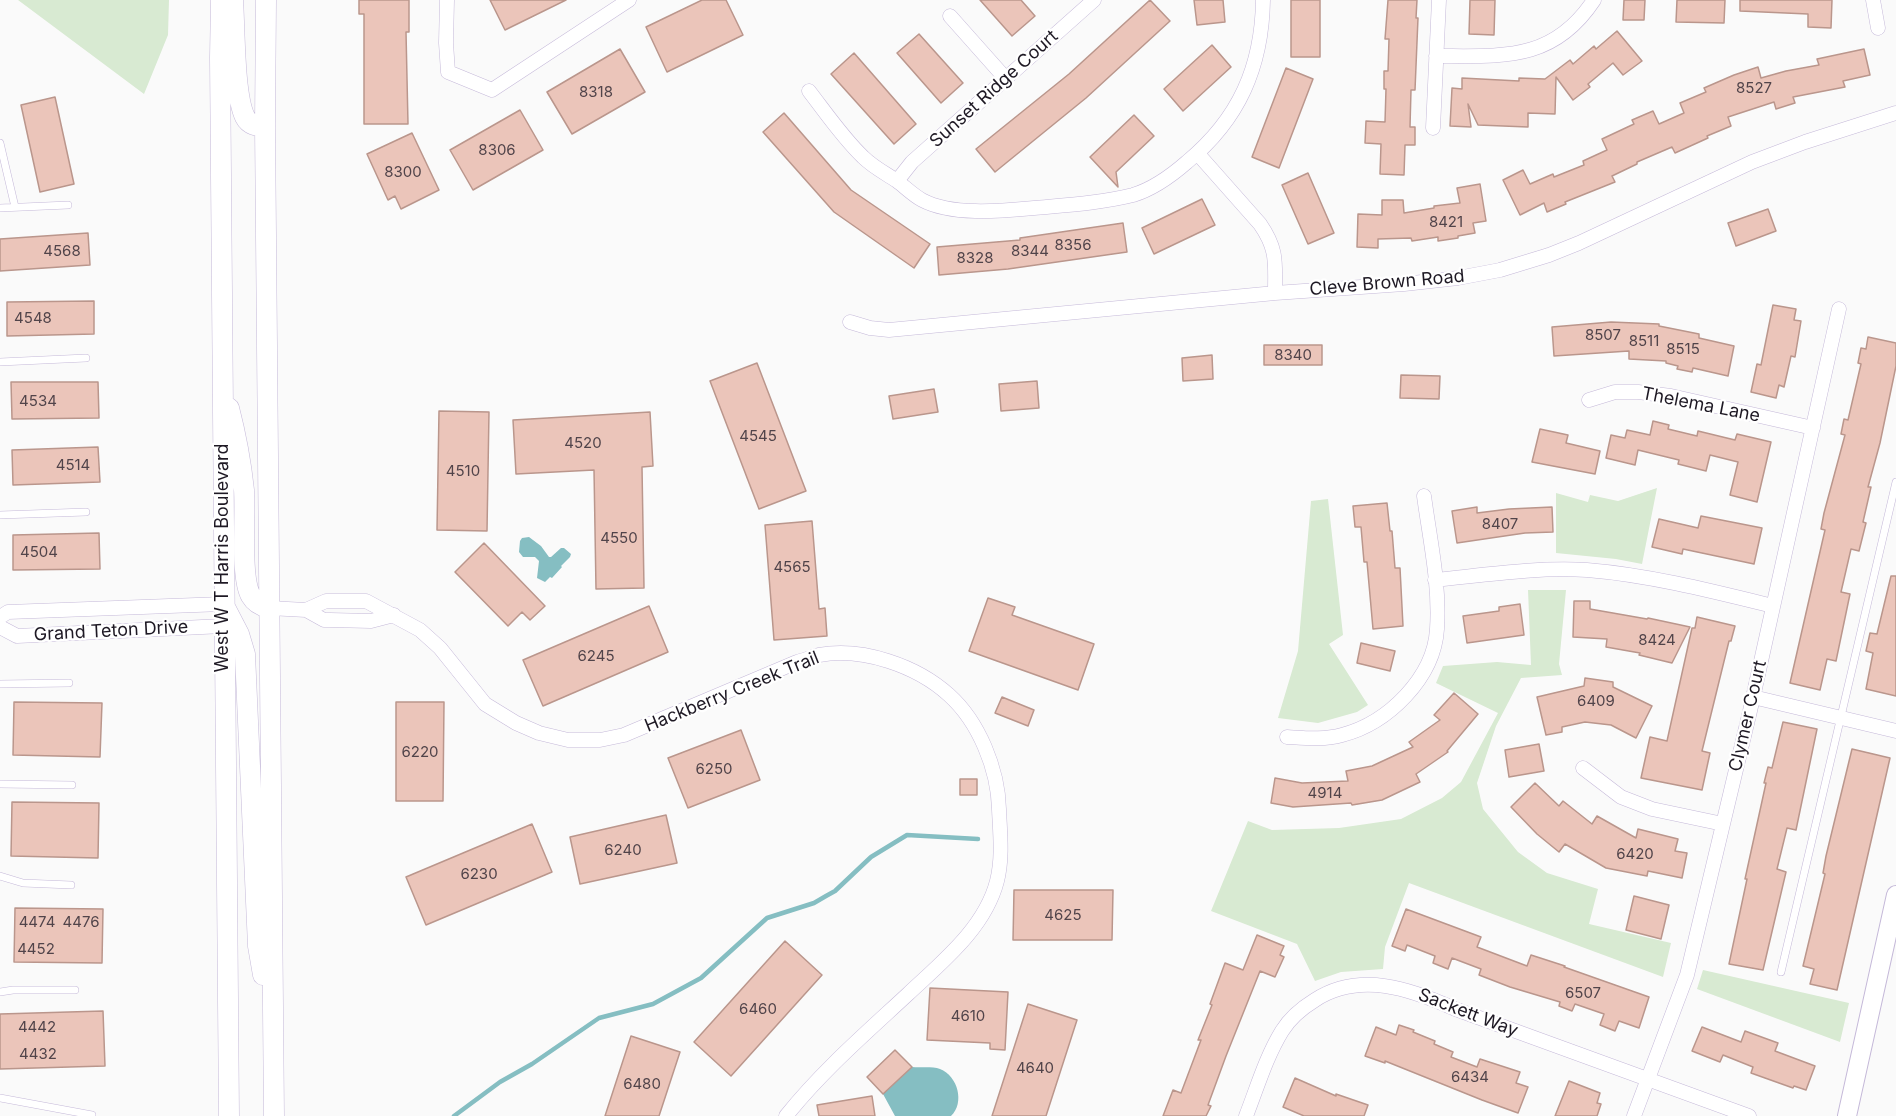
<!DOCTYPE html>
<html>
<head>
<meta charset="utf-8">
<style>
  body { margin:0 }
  canvas { display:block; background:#fafafa }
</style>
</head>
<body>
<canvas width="1896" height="1116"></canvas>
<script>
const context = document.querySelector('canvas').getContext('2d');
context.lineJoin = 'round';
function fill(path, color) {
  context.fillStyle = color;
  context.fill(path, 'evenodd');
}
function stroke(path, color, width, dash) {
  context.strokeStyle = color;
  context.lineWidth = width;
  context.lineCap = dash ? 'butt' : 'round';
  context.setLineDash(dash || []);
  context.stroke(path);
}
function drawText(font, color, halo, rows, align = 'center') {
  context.font = font + ' Inter,sans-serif';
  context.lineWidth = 4.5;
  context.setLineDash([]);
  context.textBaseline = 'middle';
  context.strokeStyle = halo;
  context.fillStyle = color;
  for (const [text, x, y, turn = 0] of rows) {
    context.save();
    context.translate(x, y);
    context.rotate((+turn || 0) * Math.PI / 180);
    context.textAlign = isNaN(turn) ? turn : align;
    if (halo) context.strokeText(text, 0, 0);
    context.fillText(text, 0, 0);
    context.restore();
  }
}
const green = new Path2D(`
  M18 0H169L168 35 144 94Z
  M1657 488 1642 564 1616 559 1556 553V493L1588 502 1590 495 1618 501Z
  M1328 499 1343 635 1329 644 1368 705 1357 712 1318 723 1278 718 1298 651 1311 501Z
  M1528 590H1566L1559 664 1562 675 1521 678 1496 726 1477 783 1483 809 1518 852 1547 873 1598 889 1589 924 1671 943 1663 977 1409 883 1385 947 1383 969 1341 972 1315 981 1297 944 1211 911 1248 821 1272 830 1339 828 1401 819 1442 798 1461 782 1498 713 1436 683 1443 666 1497 662 1531 665Z
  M1703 970 1849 1003 1840 1042 1697 989Z`);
const water = new Path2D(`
  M529 537 541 546 549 557H551L561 548H564L571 554 570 557 561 566 562 567 552 578 550 577 545 582 537 578 539 561 535 557H523L519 552 520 541 522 538Z
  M912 1067C920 1068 932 1066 940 1069 958 1076 965 1103 951 1116H895L883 1094Z`);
const stream = new Path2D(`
  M454 1116 500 1082 532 1064 599 1018 653 1004 701 978 767 918 814 903 826 896 835 891 871 857 907 835 978 839`);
const building = new Path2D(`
  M359 0H409V32H406L408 124H364V14H359Z
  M490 0H566L505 30Z
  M702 0H726L743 35 667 72 646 27Z
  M980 0H1021L1035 16 1012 36Z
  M1150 0 1170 21 1086 98 995 172 976 149 1069 74Z
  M1194 0H1223L1225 22 1197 25Z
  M1291 0H1320V57H1291Z
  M1388 0H1417L1416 18H1418L1415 90H1411L1410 127H1415V145H1405L1404 175 1380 174 1381 144 1365 143 1366 121 1385 122 1386 89H1384V71H1388L1389 39H1385Z
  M1470 0H1495L1494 35 1469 34Z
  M1624 0H1645L1644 20H1623Z
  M1677 0H1725L1724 23 1676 22Z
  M1740 0H1832L1831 28 1808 27V14L1740 11Z
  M1617 31 1642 61 1623 75 1613 63 1588 84 1590 87 1573 100 1556 77 1555 114 1528 113V127L1478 125 1468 104 1471 127 1450 126 1452 88 1462 89V78L1519 81V78L1545 79 1570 60 1573 64 1594 46 1596 49Z
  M919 34 963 83 941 103 897 53Z
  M1212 45 1231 67 1183 111 1164 89Z
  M620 49 645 92 572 134 547 92Z
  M1864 49 1870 75 1843 81 1845 87 1793 97 1795 103 1776 109 1774 102 1728 117 1731 126 1707 136 1708 138 1675 153 1672 147 1637 162V164L1612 176 1615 182 1565 202 1566 204 1547 212 1544 203 1520 215 1503 180 1523 170 1530 184 1553 174 1554 177 1584 165 1583 161 1607 150 1602 139 1634 124 1632 120 1653 111 1659 124 1684 113 1680 103 1706 92 1704 88 1734 75 1758 67 1761 78 1786 71 1819 65 1817 59Z
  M854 53 916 124 894 144 831 74Z
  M1286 68 1313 79 1279 168 1252 157Z
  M55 97 74 184 40 192 21 105Z
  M520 110 543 150 473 190 450 150Z
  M784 113 851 190 930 244 914 268 834 212 763 132Z
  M1134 115 1154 136 1116 172 1118 187 1090 157Z
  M412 133 439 190 401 209 395 196 388 200 367 154Z
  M1308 173 1334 233 1308 244 1282 185Z
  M1480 184 1486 221 1473 223 1475 233 1458 236V238L1438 241V237L1412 241 1411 238 1378 239V248L1357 247 1358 214 1382 215V200H1403L1404 213 1434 208V206L1460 203 1457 188Z
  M1202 199 1215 225 1154 254 1142 228Z
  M1768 209 1776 231 1736 246 1728 223Z
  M1123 223 1127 252 1008 269 939 275 937 247 1020 240V238Z
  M88 233 90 265 0 271V239Z
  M94 301V334L7 336V302Z
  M1773 305 1796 309 1794 320 1801 321 1795 357 1791 356 1784 387 1779 385 1776 398 1751 392 1757 364 1761 365Z
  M1611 322 1659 324V326L1699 334V338L1734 346 1728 376 1693 368 1692 372 1677 369 1678 366 1666 363V361L1629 359V351L1554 356 1552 327Z
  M1868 337 1896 343V366L1880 443 1868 487H1871L1863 522 1866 523 1859 551 1851 549 1841 592 1850 594 1836 661 1827 659 1820 690 1790 683 1822 543 1825 530 1821 529 1824 513 1845 435 1841 434 1844 419 1848 420 1861 364 1858 363 1861 348 1866 349Z
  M1264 345H1322V365H1264Z
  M1212 355 1213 379 1183 381 1182 358Z
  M757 363 806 491 759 509 710 381Z
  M1401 375 1440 376 1439 399 1400 398Z
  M1037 381 1039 408 1001 411 999 384Z
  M11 382H98L99 418 12 419Z
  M934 389 938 412 893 419 889 396Z
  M439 411 489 412 487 531 437 530Z
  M650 412 653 466 642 467 644 588 596 589 594 470 516 474 513 420Z
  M1653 421 1669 425 1668 429 1697 436 1698 431 1735 440 1737 434 1771 442 1757 502 1730 495 1738 462 1710 455 1706 471 1678 464 1679 460 1638 450 1635 465 1606 458 1611 435 1625 438 1627 430 1650 435Z
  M1540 429 1568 435 1566 443 1600 451 1595 474 1532 462Z
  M98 447 100 482 13 485 12 450Z
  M1387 503 1390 531H1392L1395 568H1400L1403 626 1373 629 1367 562H1364L1361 527H1355L1353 506Z
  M1477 507V513L1509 509 1552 507 1553 532 1525 533 1457 543 1452 511Z
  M1701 516 1762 528 1754 564 1683 549 1682 554 1652 547 1659 519 1698 528Z
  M812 521 819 609 825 608 827 636 774 640 765 525Z
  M99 533 100 569 13 570V535Z
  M484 543 545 606 530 620 522 612 508 626 455 572Z
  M1891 576H1896V696L1866 689 1873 653 1866 651 1870 633 1877 634Z
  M988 598 1015 607 1012 615 1094 644 1078 690 969 651Z
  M1574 601H1590V609L1647 619 1648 618 1690 627 1672 663 1639 655 1640 653 1606 647 1607 639 1573 637Z
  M1520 604 1524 635 1467 643 1463 616 1499 611V607Z
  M649 606 668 652 543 706 523 660Z
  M1697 617 1735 626 1731 641H1729L1702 751 1710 753 1702 790 1641 778 1650 737 1667 741 1692 628H1695Z
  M1361 643 1395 651 1390 671 1357 663Z
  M1585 678 1613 682V687L1652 706 1636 738 1611 725 1585 722 1562 727V732L1546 735 1537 697 1584 686Z
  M1454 693 1478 714 1447 751 1448 752 1416 774 1420 782 1382 800 1352 805 1351 803 1293 807 1271 803 1275 778 1302 783 1348 781 1346 771 1372 766 1413 747 1409 742 1440 720 1434 715Z
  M1002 697 1034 710 1028 726 995 713Z
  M14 702 102 703 100 757 13 755Z
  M396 702H444L443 801H396Z
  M1783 722 1817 729 1796 830 1787 828 1777 869 1786 872 1763 970 1729 964 1747 879H1745L1766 783H1764L1768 767 1772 768Z
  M741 730 760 780 688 808 668 758Z
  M1539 744 1544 771 1509 777 1505 750Z
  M1852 749 1890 758 1837 990 1810 984 1814 969 1803 966 1825 874 1823 873 1826 856Z
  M960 779H977V795H960Z
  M1535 783 1559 806 1563 801 1592 824 1597 816 1636 838 1638 829 1678 839 1675 851 1687 853 1682 878 1648 871 1647 876 1606 868 1565 844 1559 852 1537 834 1511 807Z
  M12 802 99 803 98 858 11 856Z
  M666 815 677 863 580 884 570 837Z
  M532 824 552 872 426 925 406 877Z
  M1014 890H1113L1112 940H1013Z
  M1634 896 1669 905 1661 939 1626 930Z
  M15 908 103 909 102 963 14 962Z
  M1406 909 1481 937 1477 947 1527 966 1531 955 1565 966 1564 967 1649 997 1639 1028 1619 1021 1615 1031 1600 1025 1604 1014 1575 1004 1572 1011 1559 1006 1560 1002 1510 987 1479 975 1481 969 1452 958 1448 969 1433 963 1435 956 1407 945 1405 951 1392 946Z
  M1257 935 1284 946 1280 955 1284 957 1275 977 1260 971 1226 1056 1208 1105 1211 1106 1206 1116H1163L1173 1090 1181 1093 1201 1040H1198L1212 1005 1210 1004 1225 963 1243 970Z
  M785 941 822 975 731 1076 694 1042Z
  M930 988 1008 992 1005 1050 990 1049V1043L927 1040Z
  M1028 1004 1077 1020 1046 1116H992Z
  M103 1011 105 1066 0 1069V1014Z
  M1399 1025 1414 1030 1413 1032 1435 1041 1434 1044 1453 1052 1451 1057 1477 1067 1480 1059 1520 1072 1516 1083 1528 1087 1518 1113 1482 1100 1385 1061V1063L1365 1056 1376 1027 1396 1035Z
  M1702 1027 1741 1042 1745 1031 1778 1043 1775 1051 1815 1066 1806 1090 1794 1086 1793 1088 1751 1073 1753 1067 1723 1055 1720 1062 1692 1051Z
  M631 1036 680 1052 659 1116H605Z
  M895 1050 912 1067 883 1094 867 1077Z
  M1295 1078 1336 1096V1094L1368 1105 1364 1116H1304L1283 1107Z
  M1569 1081 1600 1093 1597 1103 1601 1104 1597 1116H1555Z
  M872 1096 875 1116H819L817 1105Z`);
const service = new Path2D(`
  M0 143 15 207
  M0 208 68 205
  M0 362 86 358
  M0 515 86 512
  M0 684 69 683
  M0 784 72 785
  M0 876 23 883 71 885
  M1781 972 1896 482
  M0 992 13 990H75
  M0 1098 92 1115`);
const minor = new Path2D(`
  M447 0 446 43 448 72 492 90 629 0
  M1873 0 1878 28
  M950 16 1006 79
  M1436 56C1502 56 1553 62 1594 0
  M809 91C826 113 843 138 863 157 873 167 885 173 897 181 905 187 913 195 922 200 952 216 1001 211 1034 208 1067 205 1101 203 1133 195 1153 189 1171 176 1187 162 1239 119 1262 67 1263 0
  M1433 128 1439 0
  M1198 154 1260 224C1278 250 1275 263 1275 293
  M897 181 912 162 1094 0
  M850 322 870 328 889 330 1275 293 1404 284 1458 278 1500 270 1549 255 1579 243 1752 162 1805 142 1896 113
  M1589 400 1615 392H1638L1671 396 1813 428
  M1435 580C1485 575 1536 567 1587 570 1649 575 1712 591 1773 606
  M269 608 306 610 326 601H366L420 630 440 648 485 704 516 723 539 733 568 740H600L624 735 797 662C804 660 812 657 819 655 863 647 917 666 949 695 979 722 998 769 999 809 1000 833 1003 857 997 881 985 928 942 962 908 994 866 1033 822 1071 786 1116
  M306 610 324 620H330L371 621 394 615
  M0 617 8 612 223 604
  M0 627 17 636 223 626
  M1753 697 1896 731
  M1287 737C1305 738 1324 740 1342 735 1388 723 1434 678 1437 629 1440 585 1430 540 1424 496
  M1583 768 1621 797 1652 809 1723 824
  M1246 1116C1257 1088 1266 1057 1282 1031 1290 1018 1302 1008 1315 1000 1360 971 1411 989 1455 1009L1749 1116
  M1634 1116 1687 975 1750 711 1839 309`);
const secondary = new Path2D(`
  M1847 1116 1896 895`);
const primary = new Path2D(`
  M221 0 220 58 229 1116
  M233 0C235 27 234 95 245 117 249 125 258 127 265 126
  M266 0 265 126 274 1116
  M229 408C236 435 241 462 244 490 246 514 240 578 251 596 255 603 261 606 269 608
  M225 607 239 634 245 654 258 946 263 975`);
const numberNames = [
  ["8527",1754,88],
  ["8318",596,92],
  ["8306",497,150],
  ["8300",403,172],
  ["8421",1446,222],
  ["8356",1073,245],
  ["4568",62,251],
  ["8344",1030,251],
  ["8328",975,258],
  ["4548",33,318],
  ["8507",1603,335],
  ["8511",1644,341],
  ["8515",1683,349],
  ["8340",1293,355],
  ["4534",38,401],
  ["4545",758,436],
  ["4520",583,443],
  ["4514",73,465],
  ["4510",463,471],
  ["8407",1500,524],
  ["4550",619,538],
  ["4504",39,552],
  ["4565",792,567],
  ["8424",1657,640],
  ["6245",596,656],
  ["6409",1596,701],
  ["6220",420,752],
  ["6250",714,769],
  ["4914",1325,793],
  ["6240",623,850],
  ["6420",1635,854],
  ["6230",479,874],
  ["4625",1063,915],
  ["4474",37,922],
  ["4476",81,922],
  ["4452",36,949],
  ["6507",1583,993],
  ["6460",758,1009],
  ["4610",968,1016],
  ["4442",37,1027],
  ["4432",38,1054],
  ["4640",1035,1068],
  ["6434",1470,1077],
  ["6480",642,1084]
];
const streetNames = [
  ["Sunset Ridge Court",994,89,-42],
  ["Cleve Brown Road",1387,283,-5],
  ["Thelema Lane",1701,405,11],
  ["West W T Harris Boulevard",223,558,-90],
  ["Grand Teton Drive",111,631,-3],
  ["Hackberry Creek Trail",732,692,-22],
  ["Clymer Court",1748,716,-77],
  ["Sackett Way",1468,1013,21]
];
fill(green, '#d8ead2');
fill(water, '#85bec2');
stroke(stream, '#85bec2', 4.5);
fill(building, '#ebc5ba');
stroke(building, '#ba968c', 1.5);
stroke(service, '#c5b9d9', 8);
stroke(minor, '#c5b9d9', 15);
stroke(secondary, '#c5b9d9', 20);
stroke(primary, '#c5b9d9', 21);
stroke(service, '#fff', 7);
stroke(minor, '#fff', 14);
stroke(secondary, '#fff', 18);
stroke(primary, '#fff', 20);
drawText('15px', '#51444a', null, numberNames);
drawText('18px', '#1e1924', '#fff', streetNames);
</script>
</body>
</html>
